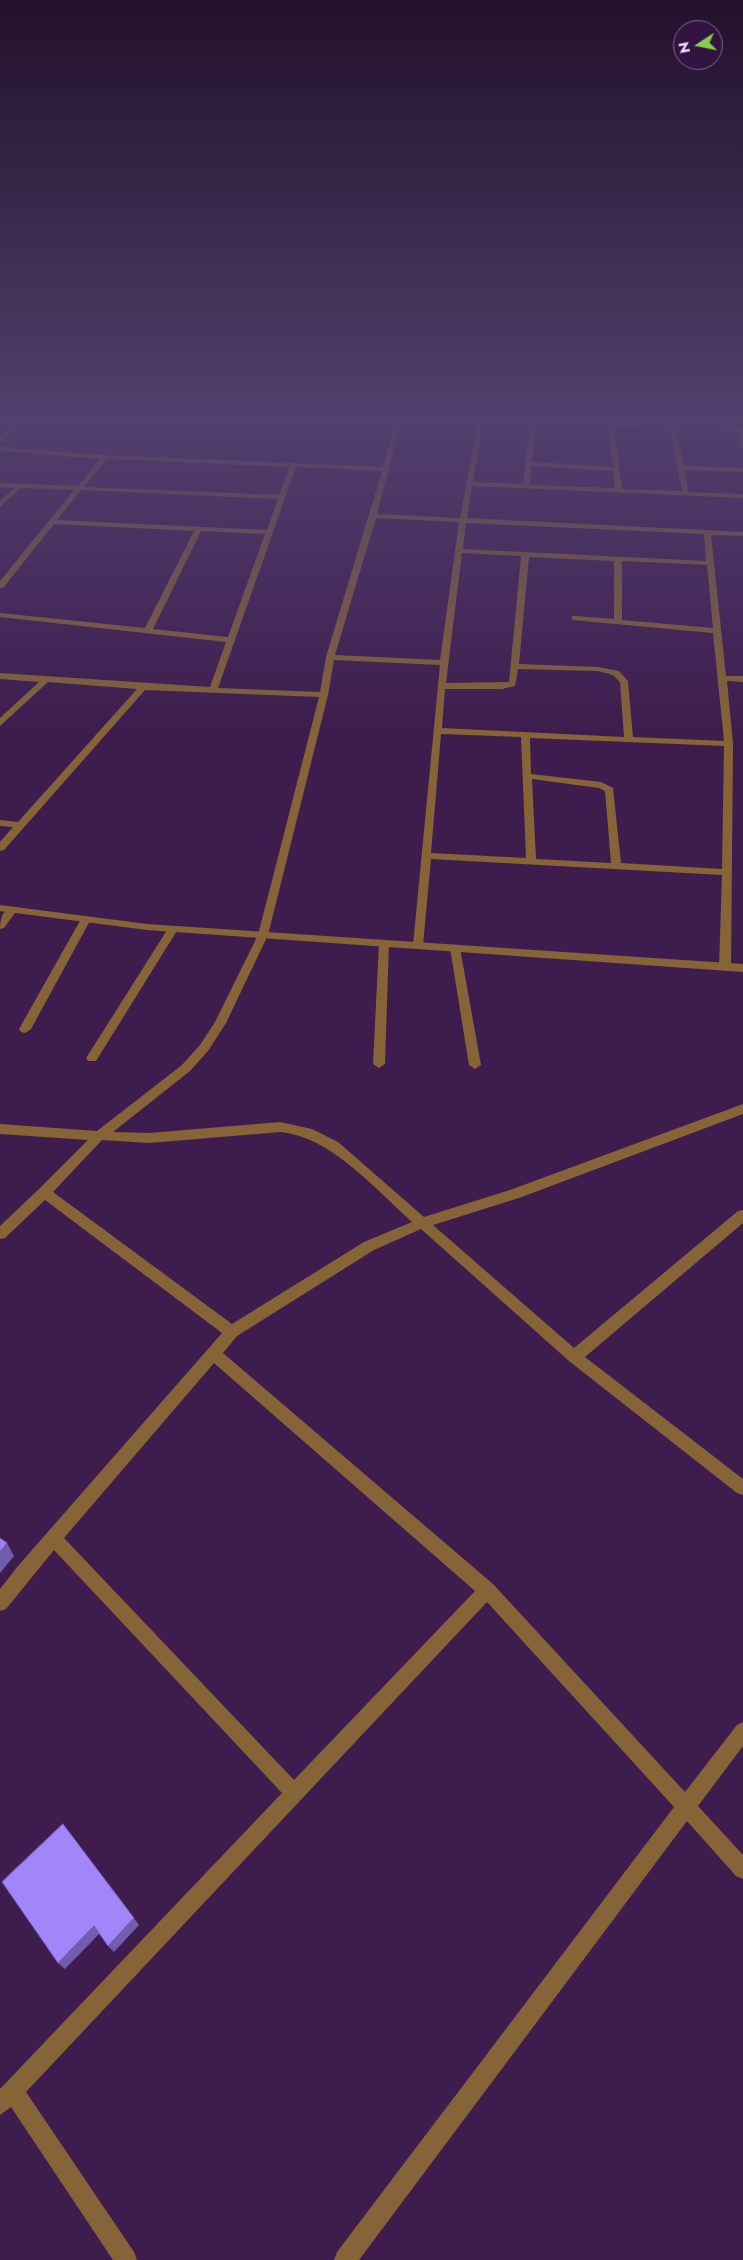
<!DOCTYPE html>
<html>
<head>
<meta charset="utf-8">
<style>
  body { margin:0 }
  #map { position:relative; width:743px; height:2260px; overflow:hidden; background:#3e1d4e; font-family:Jost,sans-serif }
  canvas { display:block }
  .north { position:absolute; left:673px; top:20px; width:50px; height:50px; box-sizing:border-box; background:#331342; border:1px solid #80668c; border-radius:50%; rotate:259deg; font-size:14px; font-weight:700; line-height:20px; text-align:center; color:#f3e3fc }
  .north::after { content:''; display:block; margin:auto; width:18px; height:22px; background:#87cf4a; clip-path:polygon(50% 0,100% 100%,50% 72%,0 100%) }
</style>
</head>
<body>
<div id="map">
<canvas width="743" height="2260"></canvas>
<div class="north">N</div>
</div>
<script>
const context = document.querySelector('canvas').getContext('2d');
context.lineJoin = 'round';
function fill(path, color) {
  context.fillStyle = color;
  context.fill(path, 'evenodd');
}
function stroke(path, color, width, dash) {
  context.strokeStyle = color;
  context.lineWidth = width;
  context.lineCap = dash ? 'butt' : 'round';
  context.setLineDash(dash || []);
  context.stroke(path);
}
const minor = new Path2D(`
  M19 418H25L0 443V437Z
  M396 418H402L377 514 460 518 478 418 668 423 667 418H673L674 424 743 426V449L740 447 736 430 675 427 684 466 743 468V472L684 470 689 492 743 494V498L472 486 467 518 743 532V536L711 535 726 676H743V682L727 681 733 744 731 967 725 971 719 967 722 875 431 859 423 945 422 947H414L413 945 440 665 334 660 328 695 268 935 226 1023 208 1051 190 1071 113 1132 149 1133 280 1122 312 1129 338 1142 424 1217 510 1190 743 1104V1114L519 1198 433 1225 574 1348 738 1211 743 1210V1223L585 1357 743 1479V1495L737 1493 569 1361 421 1229 374 1250 237 1336 223 1353 493 1584 685 1792 737 1725 743 1722V1746L698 1806 743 1855V1879L736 1876 687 1821 359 2260H334L337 2252 674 1807 487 1602 26 2092 134 2252 137 2260H113L11 2107 0 2115V2089L282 1793 54 1550 6 1609 0 1611V1589L18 1566 222 1333 45 1200 5 1238 0 1239V1226L39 1189 88 1140 0 1134V1124L97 1131 182 1065 200 1045 215 1022 258 935 319 697 145 690 4 850 0 851V842L13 827 0 826V820L18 822 137 689 48 682 0 726V718L39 682 0 679V673L210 687 226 642 0 617V613L145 628 194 531 54 524 3 588H0V581L74 490 21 488 0 507V501L14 488 0 487V483L78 486 100 459 0 451V447L105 455 383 467ZM484 420 530 422 523 484 473 482ZM536 422 608 425 613 467 532 462ZM614 425 669 427 682 491 622 489ZM107 459 289 467 279 495 84 487ZM531 466 613 471 615 488 530 485ZM296 467 382 471 326 657 320 692 218 688ZM81 490 278 499 267 530 57 520ZM376 518 459 522 440 660 335 655ZM466 523 704 534 706 561 463 549ZM201 531 265 534 228 637 153 629ZM462 553 521 556 509 682 446 683ZM529 557 614 561V619L575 616H572V620L713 633 724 741 633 737 628 681 619 671 598 667 519 664ZM622 561 707 565 713 628 622 620ZM518 669 598 671 613 675 620 682 624 737 442 728 445 689H502L515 686ZM441 734 521 737 526 858 431 853ZM530 738 724 746 722 869 621 863 613 788 601 782 531 774ZM532 779 599 788 605 791 611 863 536 859ZM280 1132C330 1136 375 1189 412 1222L364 1242 232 1324 53 1192 102 1140 149 1143ZM214 1363 475 1591 294 1780 64 1538Z
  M12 907 17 910 4 928 0 929C0 920 2 910 12 907Z
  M86 916 91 919 31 1029 25 1033 21 1032 19 1029 81 919Z
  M173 926 178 929 96 1061H88L86 1058 88 1055 169 927Z
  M384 940 389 943 385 1064 379 1068 373 1064 379 943Z
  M455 945 460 948 481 1065 475 1069 469 1065 450 948Z`);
const tertiary = new Path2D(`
  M0 905 147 924 743 964V972L147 930 0 911Z`);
const shadedWall = new Path2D(`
  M7 1543 14 1556 0 1573V1552Z
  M134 1918 139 1925 114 1952 108 1946Z
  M94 1926 100 1933 65 1969 58 1963Z`);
const building = new Path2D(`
  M0 1538 7 1543 0 1552Z
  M63 1824 134 1918 108 1946 94 1926 58 1963 2 1882Z`);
fill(minor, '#866437');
fill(tertiary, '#866437');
fill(shadedWall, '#715dae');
fill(building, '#a285f9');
stroke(building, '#715dae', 1);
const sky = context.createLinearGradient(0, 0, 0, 734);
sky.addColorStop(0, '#22102b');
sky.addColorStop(0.57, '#52406e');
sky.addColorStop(1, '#52406e00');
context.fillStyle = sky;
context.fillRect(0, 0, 743, 734);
</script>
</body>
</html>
